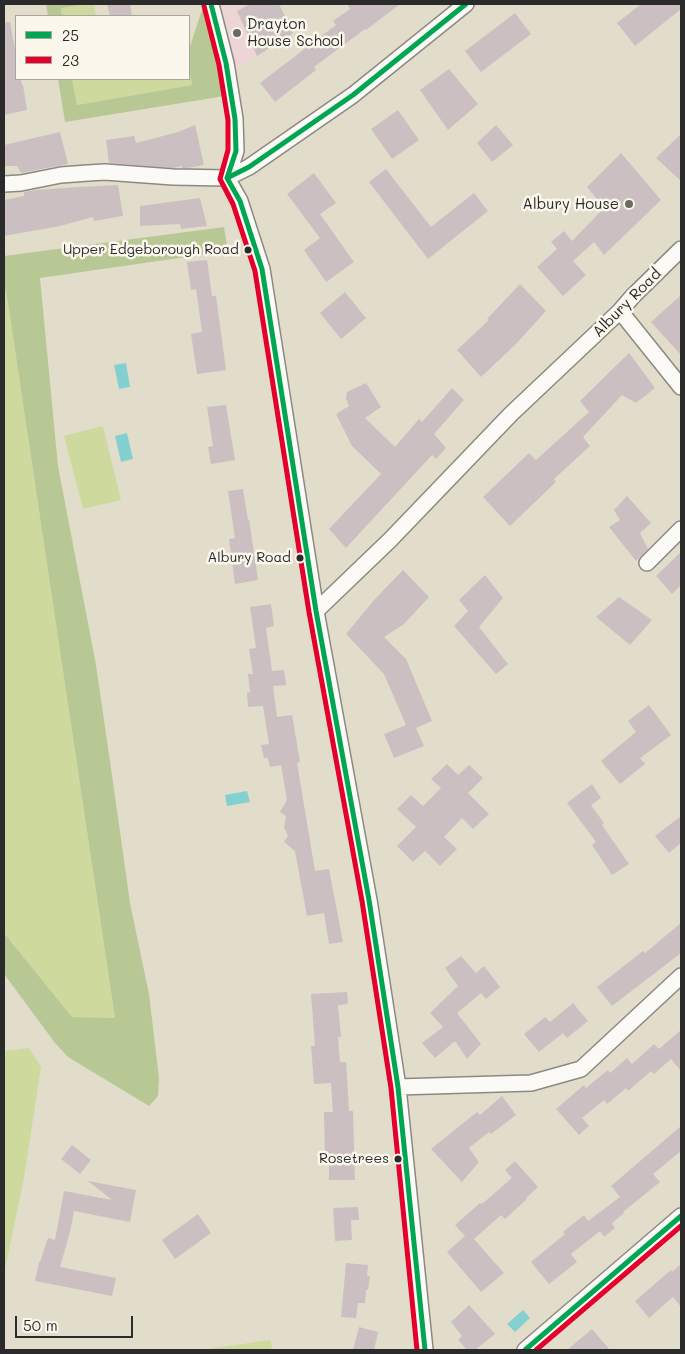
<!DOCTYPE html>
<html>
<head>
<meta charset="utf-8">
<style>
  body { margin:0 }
  #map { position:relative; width:685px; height:1354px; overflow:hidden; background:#e2ddcb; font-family:Mali,sans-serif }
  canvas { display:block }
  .frame { position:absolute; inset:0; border:5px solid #2b2b2b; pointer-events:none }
  .legend { position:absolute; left:15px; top:15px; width:175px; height:65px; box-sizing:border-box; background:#fbf7ec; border:1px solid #a8a59f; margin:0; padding:6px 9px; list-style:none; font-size:15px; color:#2b2b2b }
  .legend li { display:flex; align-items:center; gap:10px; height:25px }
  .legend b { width:25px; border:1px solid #a8a59f }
  .scale { position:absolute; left:15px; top:1316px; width:118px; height:22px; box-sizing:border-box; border:2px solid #2b2b2b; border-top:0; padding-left:6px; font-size:15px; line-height:18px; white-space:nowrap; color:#2b2b2b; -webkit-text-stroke:4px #fbf7ec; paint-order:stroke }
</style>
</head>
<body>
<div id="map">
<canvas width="685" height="1354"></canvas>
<div class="frame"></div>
<ul class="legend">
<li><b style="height:6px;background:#00a651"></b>25</li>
<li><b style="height:6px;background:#e4002b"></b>23</li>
</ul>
<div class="scale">50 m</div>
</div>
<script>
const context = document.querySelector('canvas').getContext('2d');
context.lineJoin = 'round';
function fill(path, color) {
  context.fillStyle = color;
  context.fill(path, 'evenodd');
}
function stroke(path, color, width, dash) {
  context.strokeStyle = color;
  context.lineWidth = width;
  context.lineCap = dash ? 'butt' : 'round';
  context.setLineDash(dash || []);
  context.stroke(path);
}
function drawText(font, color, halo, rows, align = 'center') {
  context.font = font + ' Mali,sans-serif';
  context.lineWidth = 5;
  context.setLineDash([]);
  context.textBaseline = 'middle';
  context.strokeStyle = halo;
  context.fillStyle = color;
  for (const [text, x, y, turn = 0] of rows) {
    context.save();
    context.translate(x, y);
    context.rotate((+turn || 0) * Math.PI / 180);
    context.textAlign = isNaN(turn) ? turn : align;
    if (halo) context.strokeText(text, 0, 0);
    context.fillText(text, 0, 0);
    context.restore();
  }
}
const built = new Path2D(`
  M218 4H250L237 11 257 56 236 69Z`);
const green = new Path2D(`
  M85 4H94L96 16H62L60 8Z
  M189 67 192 85 77 105 72 79H189Z
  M4 290H6L115 1018 72 1017 4 933Z
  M103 426 121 500 83 509 64 436Z
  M29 1048 41 1067 24 1178 4 1274V1051Z
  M271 1340 272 1350H199Z`);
const forest = new Path2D(`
  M46 4H85L61 8 62 16H48Z
  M204 4 231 95 65 122 58 79H72L77 105 192 85 189 67V49Z
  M224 227 228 251 40 278 58 466 96 665 113 782 130 903 149 994 159 1078 158 1096 149 1106 68 1057 55 1043 4 974V933L72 1017 115 1018 6 290H4V256Z`);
const water = new Path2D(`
  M126 363 130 387 119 389 114 365Z
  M127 433 133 459 121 462 115 436Z
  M247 791 250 802 227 806 225 795Z
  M523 1310 530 1318 515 1332 507 1324Z`);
const building = new Path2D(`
  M107 4H130L132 16H110Z
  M250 4H279L293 33 257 56 237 11Z
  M347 4H400L366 30 365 29 314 67 316 70 275 102 260 83 336 25 333 21 350 9Z
  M641 4H681V9L635 46 617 23Z
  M515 13 531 34 481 72 465 51Z
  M10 22 16 55V79H21L22 85H23L27 110 4 115V23Z
  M449 69 478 104 448 130 420 90Z
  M398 110 419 140 392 159 371 129Z
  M195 125 204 165 187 168H182V166L173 168 109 163 106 140 134 136 136 143 178 132Z
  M496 125 513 145 492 162 477 143Z
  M60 132 68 164 21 173 17 166H4V145Z
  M681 134V181L656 158Z
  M621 153 661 200 604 255 594 242 573 261 586 275 563 296 537 267 557 249 551 242 564 231 572 241 604 208 587 187Z
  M386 169 431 227 474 193 488 211 428 259 369 182Z
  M314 173 336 203 320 214 354 262 326 282 304 250 320 238 287 194Z
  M118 185 123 216 94 221 93 217 60 226 4 236V200L24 196V192L36 190 77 187Z
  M200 198 207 226 181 229 180 224 140 226V206Z
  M207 260 212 296H216L226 370 197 374 191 334 202 332 196 289 191 290 187 262Z
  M520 284 546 311 516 344 481 377 457 350 489 320 487 319Z
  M345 292 366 318 341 339 320 313Z
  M681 295V355L651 322Z
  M629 353 655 388 636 403 622 395 583 437 590 446 554 479 556 482 510 526 483 497 529 453 536 460 589 412 580 401Z
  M366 383 381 407 365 418 395 447 419 419 422 422 452 388 464 400 434 434 446 448 436 459 432 455 346 548 329 529 381 474 352 446 336 414 349 406 346 398 347 392Z
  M226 405 235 460 211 464 208 447 213 446 207 407Z
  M243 489 248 520 249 519 258 580 235 584 229 539 235 538 228 491Z
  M627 496 651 523 640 533 648 549 636 561 609 527 620 520 614 510Z
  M681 552V585L672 594 656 576Z
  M403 570 429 597 404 624 384 637 406 659 432 721 416 728 424 746 394 758 384 734 406 725 384 674 346 634 375 599Z
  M485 575 503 598 479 627 508 664 496 674 454 626 468 611 459 600Z
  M619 597 652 620 630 645 596 617Z
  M271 604 274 626 266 628 272 671 284 670 286 685 273 686 277 717 292 715 300 762 297 763 315 871 329 869 343 942 329 944 324 913 307 916 295 851 284 842 288 836 284 827 286 816 280 812 287 800 281 765 270 767 268 758H264L261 745 269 744 263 706 248 707 247 693 250 692 248 674H253L249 649 256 648 250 607Z
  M649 705 671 735 640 758 645 764 620 784 601 761 636 732 628 721Z
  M447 764 458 775 469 765 483 778 468 793 489 814 473 829 462 818 444 837 457 849 440 866 425 851 413 862 397 846 416 827 397 809 411 795 423 806 441 788 431 779Z
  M592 784 601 798 591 805 604 823 602 825 629 864 612 875 592 845 596 842 567 803Z
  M681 816V843L669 853 655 836Z
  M681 923V953L612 1006 597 987 643 951 645 953Z
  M461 956 476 973 484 966 500 987 486 999 481 993 457 1013 481 1044 467 1059 455 1041 435 1058 422 1043 443 1027 430 1013 458 986 445 968Z
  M347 992 348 1004 338 1005 341 1037H338L340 1062H346L349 1111H353L355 1180H329V1157H325L324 1112H333L331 1083 314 1084 311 1046H315L311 994Z
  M573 1003 588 1021 567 1038 563 1033 539 1052 524 1034 545 1017 550 1022Z
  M681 1030V1071L671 1059 654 1074 651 1071 628 1091 626 1088 607 1104 604 1100 582 1118 589 1126 579 1135 556 1109 584 1085 586 1088 608 1070 610 1073 627 1058 632 1064 654 1044 659 1049Z
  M502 1096 516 1115 491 1134 489 1132 469 1148 479 1162 462 1182 431 1149 477 1112 480 1115Z
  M681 1126V1151L653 1174 660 1182 623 1212 624 1213 612 1223 615 1228 604 1237 600 1231 571 1254 577 1262 549 1284 531 1262 565 1234 563 1232 584 1215 588 1221 620 1197 611 1186Z
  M72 1145 91 1160 80 1174 61 1159Z
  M515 1161 538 1187 526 1198 527 1199 505 1219 501 1215 474 1239 504 1273 481 1292 447 1252 465 1236 455 1225 480 1203 482 1204 512 1178 505 1170Z
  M88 1181 136 1190 130 1222 74 1211 70 1232 60 1267 116 1278 112 1296 35 1281 39 1262H40L48 1238 55 1240 64 1191 112 1200Z
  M358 1207 359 1220H351L352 1240 335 1241 333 1208Z
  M198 1214 211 1233 175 1259 162 1240Z
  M346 1263 368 1265 367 1276H370L368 1290H366L365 1303H358L356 1318 341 1317Z
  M681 1264V1307L673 1297 649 1318 635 1301 671 1270 672 1272Z
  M469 1305 495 1334 475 1350H467L458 1340 462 1336 451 1322Z
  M359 1327 378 1332 374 1350H353Z
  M592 1329 610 1350H567Z`);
const minor = new Path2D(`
  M211 4 226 63 235 119 236 151 227 178 240 201 262 269 316 611 369 900 398 1087 425 1350
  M4 184 21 183 61 175 88 173 105 172 173 177 227 178 249 167 353 95 466 4
  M620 311 681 387
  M647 563 681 529
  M316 611 390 540 511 414 620 311 633 296 681 249
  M398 1087 531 1083 581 1069 681 976
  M525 1350 681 1216`);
const bus1 = new Path2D(`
  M211 4 226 63 235 119 236 151 227 178 240 201 262 269 316 611 369 900 398 1087 425 1350
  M227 178 249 167 353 95 466 4
  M525 1350 681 1216`);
const bus2 = new Path2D(`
  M204 6 219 65 228 120V150L220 179 233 204 255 271 309 612 362 901 391 1088 417 1350
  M536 1350 681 1226`);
const markers = [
  [237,33,5,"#6b6963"],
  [629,204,5,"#6b6963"],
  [248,250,4.5,"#2b2b2b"],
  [300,558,4.5,"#2b2b2b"],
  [398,1159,4.5,"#2b2b2b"]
];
const busNames = [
  ["Upper Edgeborough Road",239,250],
  ["Albury Road",291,558],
  ["Rosetrees",389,1159]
];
const poiNames = [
  ["Drayton",247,24],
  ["House School",247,41],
  ["Albury House",619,204,"right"]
];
const streetNames = [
  ["Albury Road",627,303,-45]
];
fill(built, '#ecd5d4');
fill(green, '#ced99e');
fill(forest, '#b8c895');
fill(water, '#84cfcf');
fill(building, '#cbbfc2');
stroke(minor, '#8c8981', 18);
stroke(minor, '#fbfaf7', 15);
stroke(bus1, '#00a651', 5);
stroke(bus2, '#e4002b', 5);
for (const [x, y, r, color] of markers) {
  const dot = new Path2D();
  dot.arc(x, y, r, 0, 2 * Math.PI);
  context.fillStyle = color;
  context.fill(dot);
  stroke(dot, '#fbf7ec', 2);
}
drawText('14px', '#2b2b2b', '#fbf7ec', busNames, 'right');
drawText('15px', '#2b2b2b', '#fbf7ec', poiNames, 'left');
drawText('15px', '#2b2b2b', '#fbf7ec', streetNames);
</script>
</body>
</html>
